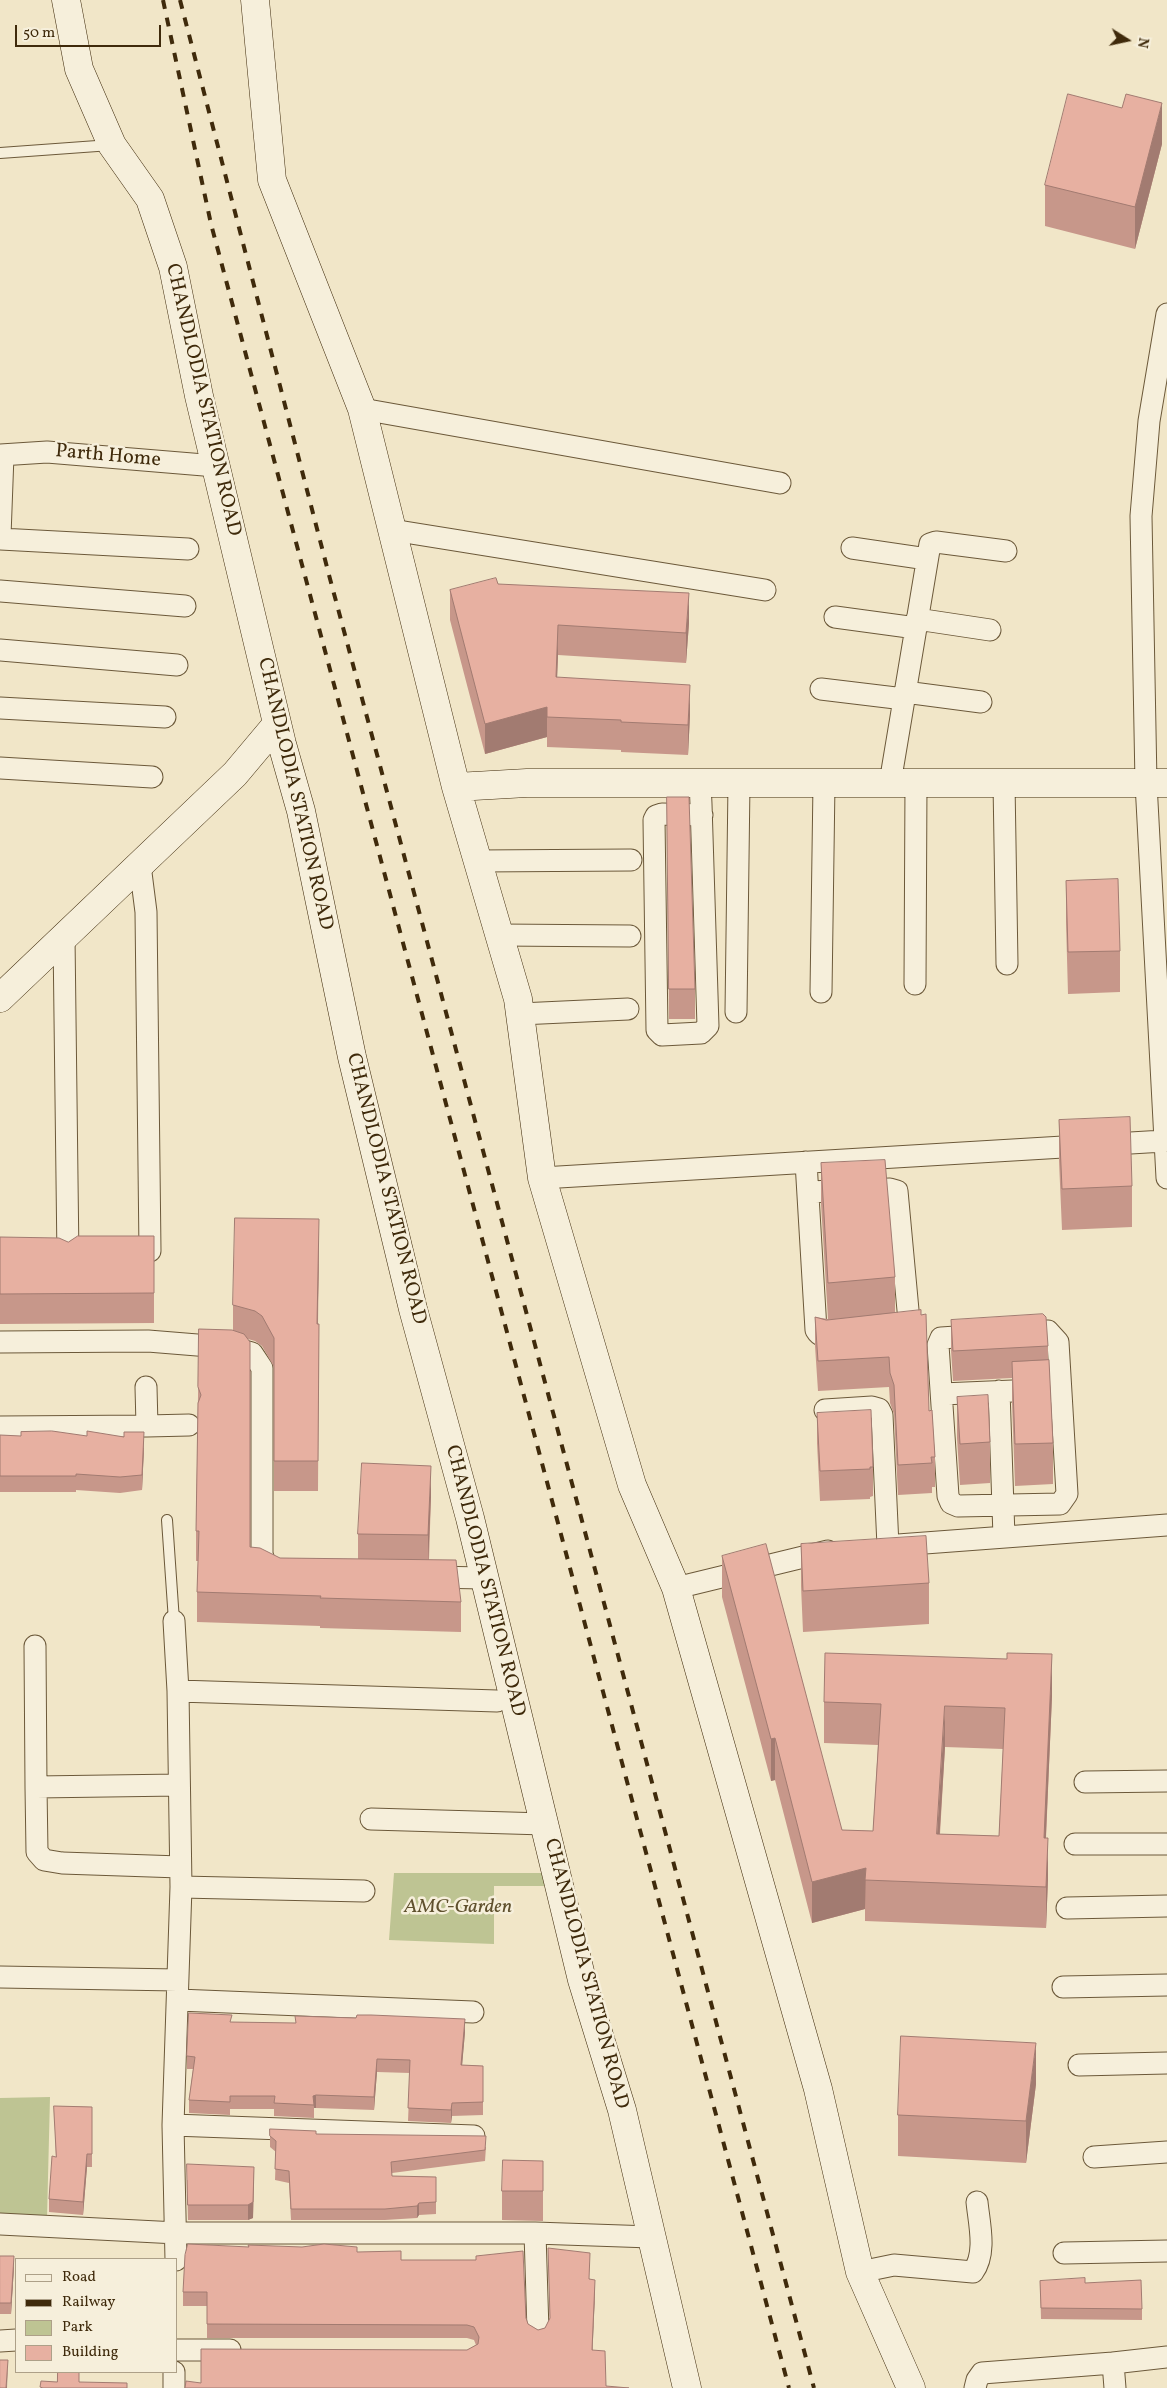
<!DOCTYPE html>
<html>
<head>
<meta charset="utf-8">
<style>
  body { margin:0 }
  #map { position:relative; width:1167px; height:2388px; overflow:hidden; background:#f1e6c8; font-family:Vollkorn,serif }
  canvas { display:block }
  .legend { position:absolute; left:15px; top:2258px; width:162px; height:115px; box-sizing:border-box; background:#f6efdb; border:1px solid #ada088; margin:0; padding:6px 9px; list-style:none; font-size:15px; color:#3f2a0b }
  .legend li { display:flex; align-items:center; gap:10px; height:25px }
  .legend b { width:25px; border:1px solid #ada088 }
  .north { position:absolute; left:1102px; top:15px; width:50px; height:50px; -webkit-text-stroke:4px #f6efdb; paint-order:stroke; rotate:100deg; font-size:14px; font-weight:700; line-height:20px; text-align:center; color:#3f2a0b }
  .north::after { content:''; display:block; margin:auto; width:18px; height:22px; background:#3f2a0b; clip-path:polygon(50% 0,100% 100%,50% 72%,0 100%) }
  .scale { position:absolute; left:15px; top:25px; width:146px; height:22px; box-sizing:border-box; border:2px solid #3f2a0b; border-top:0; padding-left:6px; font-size:15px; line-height:18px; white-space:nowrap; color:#3f2a0b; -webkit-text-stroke:4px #f6efdb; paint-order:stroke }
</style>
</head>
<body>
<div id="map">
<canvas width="1167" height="2388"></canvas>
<ul class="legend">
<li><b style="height:6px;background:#f6efdb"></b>Road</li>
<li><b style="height:6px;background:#3f2a0b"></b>Railway</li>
<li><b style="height:14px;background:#bec493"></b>Park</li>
<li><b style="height:14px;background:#e7b0a1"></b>Building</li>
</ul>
<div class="north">N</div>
<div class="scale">50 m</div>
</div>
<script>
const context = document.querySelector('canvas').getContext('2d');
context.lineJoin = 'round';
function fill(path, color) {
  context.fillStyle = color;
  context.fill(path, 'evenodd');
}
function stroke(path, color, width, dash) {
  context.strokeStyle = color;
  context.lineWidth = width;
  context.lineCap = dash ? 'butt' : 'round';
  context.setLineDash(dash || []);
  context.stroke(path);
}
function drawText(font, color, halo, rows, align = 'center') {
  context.font = font + ' Vollkorn,serif';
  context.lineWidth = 5;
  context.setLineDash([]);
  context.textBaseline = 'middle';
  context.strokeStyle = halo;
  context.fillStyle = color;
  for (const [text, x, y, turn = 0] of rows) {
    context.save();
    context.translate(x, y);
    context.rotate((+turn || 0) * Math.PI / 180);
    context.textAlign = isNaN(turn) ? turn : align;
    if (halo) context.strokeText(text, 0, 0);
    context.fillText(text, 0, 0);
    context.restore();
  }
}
const green = new Path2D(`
  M394 1873H543L546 1886H494V1944L389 1940Z
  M50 2097 47 2218 0 2217V2098Z`);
const lane = new Path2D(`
  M0 153 111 145
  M167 1520 174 1621`);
const street = new Path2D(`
  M1167 314 1149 421 1141 516 1146 783 1167 1178
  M362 409 780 483
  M0 455 47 452 216 466
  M392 530 765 590
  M0 536 3 455
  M0 539 188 549
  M852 548 927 559
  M0 591 185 606
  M835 617 916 628
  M917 619 990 630
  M0 650 177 665
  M821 689 904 699
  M905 692 981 702
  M0 708 165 717
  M0 768 152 777
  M700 783 701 804 708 1026 701 1033 662 1035 657 1030 654 820 656 816 662 814 702 815
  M890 783 930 544 936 542 1006 551
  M1004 783 1007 964
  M478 861 631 860
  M140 865 146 912 150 1251
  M499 935 630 936
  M64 937 68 1259
  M915 984 916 783
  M821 992 824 783
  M736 1012 739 783
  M520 1014 628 1009
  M806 1162 816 1330C820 1337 825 1337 833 1336
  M542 1178 1164 1141
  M808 1192 890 1189 897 1191 909 1321 905 1330 895 1331
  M1048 1331 1058 1342 1067 1494 1060 1504 958 1506 951 1503 948 1496 938 1345 941 1338Z
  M0 1342 148 1341 234 1348 252 1353 262 1368V1554L266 1567 274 1571
  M999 1391 1004 1537
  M942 1394 1013 1391
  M825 1410 872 1407 879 1409 882 1415 888 1546
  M147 1426 189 1425
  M0 1427 147 1426 146 1387
  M898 1545 1167 1525
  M429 1577 485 1578
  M676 1588 828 1551
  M174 1621 178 1691
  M35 1646 36 1787 179 1785
  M1085 1782 1167 1781
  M36 1787 37 1852 44 1860 62 1863 180 1867
  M371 1819 545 1824
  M1075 1844H1167
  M181 1887 364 1891
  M1067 1908 1167 1906
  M0 1977 177 1980
  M1063 1987 1167 1985
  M178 2000 473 2012
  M1079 2065 1167 2063
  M173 2125 474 2136
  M1094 2157 1167 2152
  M0 2224 177 2233H535L651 2237
  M535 2233 538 2331
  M1064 2253 1167 2251
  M176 2260 173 2125 181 1887 178 1691 497 1701
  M860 2272 894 2265 973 2272C987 2253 979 2223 977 2202
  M0 2341 16 2340
  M176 2350H230
  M1113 2363 1167 2357
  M174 2388V2372
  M975 2388 977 2380 982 2373 1113 2363 1115 2388`);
const secondary = new Path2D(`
  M66 0 79 69 112 145 150 199 173 267 199 396 282 744 301 811 352 1057 413 1309 470 1518 582 1980 622 2110 687 2388
  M255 0 272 180 362 409 456 787 527 783H1167
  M456 787 518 999 542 1178 632 1485 676 1588 818 2089 860 2272 911 2388
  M0 998 235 774 277 724`);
const rail = new Path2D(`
  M163 0 211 224 789 2388
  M180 0 329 575 814 2388`);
const wall = new Path2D(`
  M1122 108 1162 144 1135 249 1045 226V185Z
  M498 584 689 623 686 663 558 655 557 677 690 715 688 755 621 752V750L547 747V737L485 754 450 620V590Z
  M667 797 695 989V1019H669Z
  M1066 881 1120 951V992L1068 994 1066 922Z
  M1059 1120 1132 1186V1227L1062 1230 1059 1161Z
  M821 1163 895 1277V1313L929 1411 935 1457V1487H932V1493L898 1495 894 1414 890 1403 889 1387 818 1391 815 1346V1317L828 1319 821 1204Z
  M154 1236V1323L0 1324V1237L68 1242Z
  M319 1249 318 1324H319L318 1491H274V1367L262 1346 255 1341 248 1339 250 1547 280 1558 358 1559V1534L431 1496 429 1560 461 1602V1632L320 1628V1626L197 1622V1592L198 1561H196V1531L199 1329 233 1331V1305Z
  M951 1320 1048 1346V1360L1053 1443V1484L1015 1486 1012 1403V1378L953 1381 951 1350Z
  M957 1397 990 1442V1483L960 1485 957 1438Z
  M817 1413 873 1467V1496L870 1497V1499L820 1501 817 1443Z
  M0 1435 144 1448 142 1490 120 1493 76 1490V1492H0Z
  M801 1544 929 1583V1624L803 1632 801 1586Z
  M722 1556 842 1830 873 1831 878 1745 824 1743V1702L1007 1659 1052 1696 1046 1838 1048 1879 1046 1928 865 1921V1909L812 1923 775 1780 771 1781 722 1597ZM945 1747 1003 1749 999 1836 940 1834Z
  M232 2022 465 2032 462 2065 483 2066V2115L452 2116 451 2123 408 2121 410 2073 377 2072 374 2110 316 2108H314V2118L274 2116V2109H230V2115L189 2113V2100L193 2069H187V2056Z
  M1036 2084 1026 2163 898 2156V2115Z
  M54 2106 92 2107V2167H87L83 2215 49 2212V2199L56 2157Z
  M316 2134 486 2147 485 2161 392 2173V2176L436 2177V2214L419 2215 417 2218 385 2220H291L289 2183 275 2180 276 2152 270 2147V2136Z
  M187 2180 254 2183 253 2218 248 2220H188Z
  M502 2191H543V2221L502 2220Z
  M248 2245 357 2252 401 2260 526 2318 528 2324 538 2330 545 2328 550 2318 548 2248 590 2279 595 2293 592 2350 201 2383 467 2350 476 2345 474 2340 467 2338H207V2306H183V2292L248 2247Z
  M0 2256 14 2267 11 2314H0Z
  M1040 2281 1085 2283 1142 2309V2320L1041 2319Z`);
const shadedWall = new Path2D(`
  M1162 103V144L1135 249V207Z
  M689 593V623L686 663V633Z
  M558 625V655L556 707V677Z
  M690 685V715L688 755V725Z
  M547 707V737L485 754V724Z
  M319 1219V1249L317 1354V1324Z
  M144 1432V1448L142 1490V1475Z
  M431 1466V1496L428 1565V1535Z
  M1052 1654V1696L1044 1879V1838Z
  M945 1706V1747L937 1875V1834Z
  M775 1738V1780L771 1781V1739Z
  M1048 1838V1879L1046 1928V1887Z
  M866 1868 865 1909 812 1923V1882Z
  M465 2019V2032L461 2078V2065Z
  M1036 2043V2084L1026 2163V2121Z
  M377 2059V2072L374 2110V2097Z
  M316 2095V2108H314L313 2096Z
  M452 2103V2116L451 2123V2110Z
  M87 2154V2167L83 2215V2202Z
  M254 2167 253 2218 248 2220V2205Z
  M419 2203V2215L417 2218V2206Z
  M14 2256V2267L11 2314V2303Z
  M595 2280V2293L592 2363V2350Z
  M8 2360 7 2388H6Z`);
const building = new Path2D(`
  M1068 94 1122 108 1126 94 1162 103 1135 207 1045 185Z
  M496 578 498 584 689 593 686 633 558 625 556 677 690 685 688 725 621 722V720L547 717V707L485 724 450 590Z
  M667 797H689L695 989H669Z
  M1118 879 1120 951 1068 952 1066 881Z
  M1130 1117 1132 1186 1062 1189 1059 1120Z
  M885 1160 895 1277 828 1283 821 1163Z
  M235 1218 319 1219 317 1324H319L318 1461H274V1338L262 1316 255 1311 233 1305Z
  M78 1236H154V1293L0 1294V1237L59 1238 68 1242Z
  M921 1310V1315L926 1314 929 1411 932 1410 935 1457H931L932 1463 898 1465 894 1385 890 1373 889 1357 818 1361 815 1317 826 1320Z
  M1043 1314 1046 1317 1048 1346 953 1351 951 1320Z
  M199 1329 232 1330 244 1334 250 1342V1547L260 1548 280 1558 456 1560 461 1602 320 1598 321 1596 197 1592 199 1531H196L198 1403 201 1395 198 1387Z
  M1049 1360 1053 1443 1015 1444 1012 1362Z
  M988 1395 990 1442 960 1444 957 1397Z
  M871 1410 873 1467H870V1469L820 1471 817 1413Z
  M52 1431 87 1436V1431L124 1437V1432H144L142 1475 120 1477 76 1474V1476H0V1435L21 1436V1432Z
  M362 1463 431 1466 428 1535 358 1534Z
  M926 1536 929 1583 803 1591 801 1544Z
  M766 1544 842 1830 873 1831 881 1704 824 1702 825 1653 1007 1659V1653L1052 1654 1044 1838H1048L1046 1887 865 1880 866 1868 812 1882 775 1738 771 1739 722 1556ZM945 1706 1005 1708 999 1836 937 1834Z
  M189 2013 232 2015 230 2022 296 2023 295 2016 356 2018 357 2015H371L465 2019 461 2065 483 2066V2102L452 2103 451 2110 408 2108 410 2060 377 2059 374 2097 316 2095 313 2096 314 2105 274 2103 275 2096H230V2102L189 2100 195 2057 187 2056Z
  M901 2036 1036 2043 1026 2121 898 2115Z
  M54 2106 92 2107V2154H87L83 2202 49 2199 52 2156 56 2157Z
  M270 2129 316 2131V2134L486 2136 485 2150 391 2162 392 2176 436 2177V2202L419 2203 417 2206 385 2209H291L289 2171 275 2169 276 2141 270 2136Z
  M503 2160 543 2161V2191H502Z
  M187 2164 254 2167 253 2202 248 2205H188Z
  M188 2244 249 2247 248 2245 302 2247 324 2244 357 2247V2252L401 2251V2260H476V2256L523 2251 526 2318 528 2324 538 2330 545 2328 550 2318 548 2248 590 2253 589 2279 595 2280 592 2350 605 2351 606 2386 629 2388H185L186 2381 201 2383V2349L467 2350 478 2344 479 2337 474 2327 467 2325 207 2324V2292H183L185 2255Z
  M0 2256H14L11 2303H0Z
  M1085 2278V2283L1141 2280 1142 2309 1041 2308 1040 2281Z
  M0 2360H8L6 2388H0Z
  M58 2372H79V2382L127 2383V2388H43L40 2387 41 2381 57 2382Z`);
const streetNames = [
  ["CHANDLODIA STATION ROAD",202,400,77],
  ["Parth Home",108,457,5],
  ["CHANDLODIA STATION ROAD",294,794,77],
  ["CHANDLODIA STATION ROAD",385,1189,76],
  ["CHANDLODIA STATION ROAD",484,1581,76],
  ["CHANDLODIA STATION ROAD",585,1974,75]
];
const parkNames = [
  ["AMC-Garden",458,1908]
];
fill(green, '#bec493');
stroke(lane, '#6c593a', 12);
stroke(street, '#6c593a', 23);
stroke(secondary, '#3f2a0b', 29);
stroke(lane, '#f6efdb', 10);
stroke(street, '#f6efdb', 21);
stroke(secondary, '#f6efdb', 28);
stroke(rail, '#3f2a0b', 4, [9, 9]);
fill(wall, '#c7978a');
fill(shadedWall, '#a27b71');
fill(building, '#e7b0a1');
stroke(building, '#a27b71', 1);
drawText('20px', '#3f2a0b', '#f6efdb', streetNames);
drawText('italic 20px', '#5f502d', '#f6efdb', parkNames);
</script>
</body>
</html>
